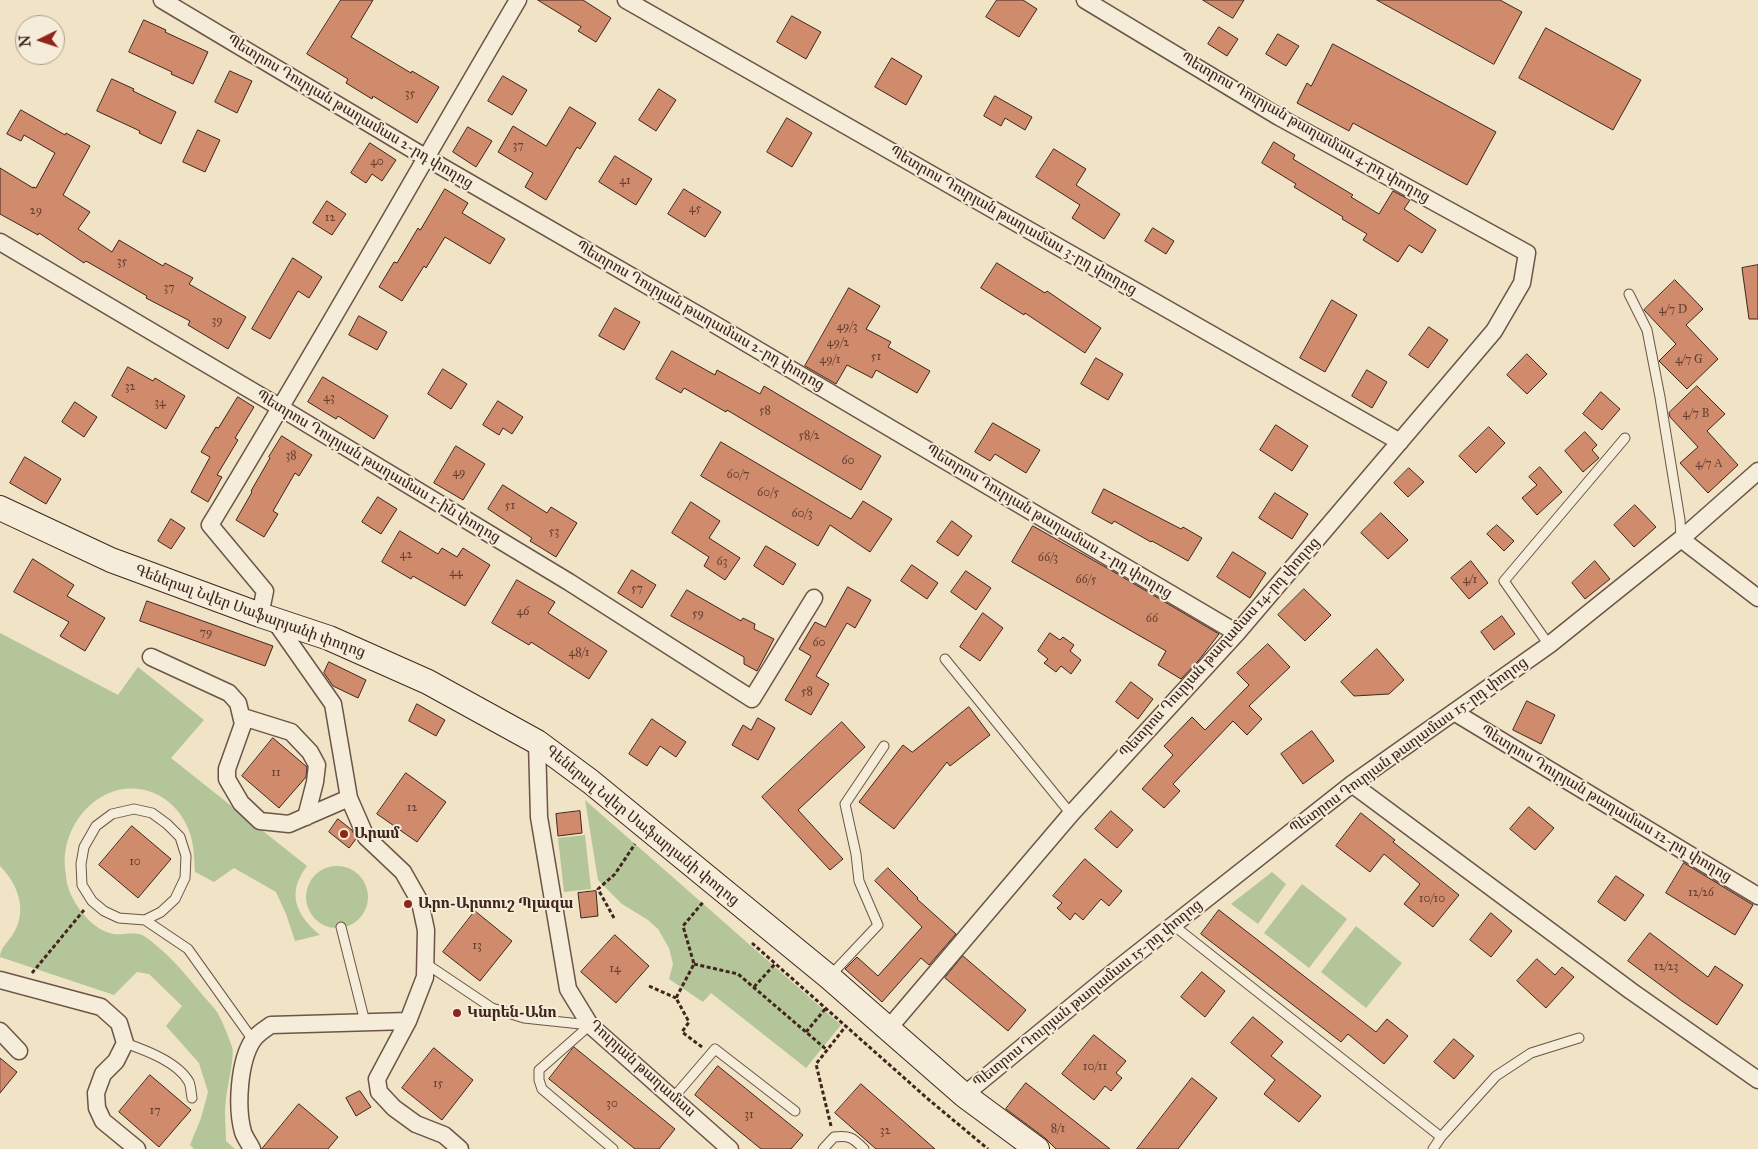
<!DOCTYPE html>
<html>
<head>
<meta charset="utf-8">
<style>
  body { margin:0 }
  #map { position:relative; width:1758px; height:1149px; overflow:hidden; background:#f0e3c6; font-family:"IM FELL Great Primer",serif }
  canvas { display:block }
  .north { position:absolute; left:15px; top:15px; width:50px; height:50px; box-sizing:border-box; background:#f5edda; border:1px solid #ad9d8e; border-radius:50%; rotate:266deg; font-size:14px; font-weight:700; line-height:20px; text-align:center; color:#40261d }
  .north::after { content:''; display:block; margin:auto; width:18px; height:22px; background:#8f2418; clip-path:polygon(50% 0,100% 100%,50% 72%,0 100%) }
</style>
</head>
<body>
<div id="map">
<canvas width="1758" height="1149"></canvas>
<div class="north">N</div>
</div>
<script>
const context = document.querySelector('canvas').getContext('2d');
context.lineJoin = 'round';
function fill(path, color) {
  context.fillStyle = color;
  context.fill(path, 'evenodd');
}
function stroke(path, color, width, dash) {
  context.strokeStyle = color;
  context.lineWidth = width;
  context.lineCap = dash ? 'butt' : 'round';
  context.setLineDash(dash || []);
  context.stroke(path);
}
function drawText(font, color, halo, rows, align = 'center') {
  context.font = font + ' "IM FELL Great Primer","Noto Serif Armenian",serif';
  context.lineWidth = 4;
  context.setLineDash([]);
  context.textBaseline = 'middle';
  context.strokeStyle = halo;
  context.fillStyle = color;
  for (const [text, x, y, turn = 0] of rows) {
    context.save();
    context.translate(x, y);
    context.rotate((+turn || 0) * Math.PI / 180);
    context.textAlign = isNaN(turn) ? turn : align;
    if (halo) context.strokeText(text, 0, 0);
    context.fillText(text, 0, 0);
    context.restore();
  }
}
const green = new Path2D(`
  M0 633 118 695 138 667 204 720 171 758 307 866C286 893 296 915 320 935L295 941 286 914 276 892 234 868 214 882 195 872C194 855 194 839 186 824 180 811 168 799 154 793 111 776 70 811 65 854 64 861 65 869 66 876 67 898 91 931 114 934 123 935 137 931 144 936 166 951 183 971 200 992 205 998 212 1005 217 1012 223 1022 228 1036 232 1047 235 1056 227 1088 226 1099 224 1113 226 1127 226 1141L235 1149H194L190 1145 201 1118 208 1092 199 1063 166 1026 182 1006 149 974 137 972 114 995 0 957C0 948 9 941 13 934 28 911 18 884 0 866Z
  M585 800 841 1025 806 1068 711 993 703 1002 669 979 673 964 669 948 658 929 648 920 622 904 598 880Z
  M585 835 591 889 564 892 558 838Z
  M306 897a31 31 0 1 1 62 0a31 31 0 1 1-62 0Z
  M1272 872 1286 884 1258 924 1231 904Z
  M1302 884 1347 919 1309 968 1264 933Z
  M1356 926 1402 963 1366 1008 1321 972Z`);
const building = new Path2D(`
  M341 0H373L351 37 411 73 412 71 439 87 417 123 373 96 372 99 346 83 348 79 307 54Z
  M538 0H583L611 18 596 42 578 31 581 27Z
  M997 0H1023L1037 9 1019 37 986 17Z
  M1203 0H1244L1233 18Z
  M1377 0H1500L1522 12 1494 64Z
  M792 16 821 32 806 59 777 42Z
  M144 20 166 30 165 32 208 52 193 84 171 74 172 72 129 52Z
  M1219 27 1238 39 1227 56 1208 44Z
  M1546 28 1641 80 1613 130 1519 78Z
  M1278 34 1299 46 1286 66 1266 54Z
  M1333 44 1496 132 1467 185 1353 123 1349 131 1297 103 1307 83 1311 86Z
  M892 58 922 76 906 105 875 87Z
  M230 71 252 81 237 113 215 102Z
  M503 76 527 90 512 115 488 101Z
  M112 79 134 89 133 91 176 112 161 144 139 133 140 131 97 111Z
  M659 89 676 100 656 131 639 120Z
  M995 96 1032 117 1025 130 1005 118 1001 126 984 116Z
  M570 107 596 123 580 149 577 147 546 200 525 187 533 173 498 152 513 126 546 146Z
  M21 110 65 135 66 133 90 146 63 195 90 212 78 229 112 252 119 240 163 266 165 263 193 278 189 284 246 317 228 349 188 325 190 321 146 298 147 296 86 261 84 263 39 233 38 235 0 214V168L33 188V187L36 188 55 153 24 135 21 141 7 134Z
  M787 118 812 133 792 167 767 152Z
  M468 127 492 141 476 167 453 152Z
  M198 130 220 140 205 172 183 162Z
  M1274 142 1295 155 1293 159 1353 195 1351 197 1379 214 1393 191 1410 200 1404 209 1436 230 1422 253 1409 245 1398 262 1363 240 1367 234 1342 219 1343 217 1294 187 1296 184 1262 163Z
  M370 143 396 160 382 181 372 174 366 183 351 173Z
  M1054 149 1086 169 1076 185 1120 214 1104 239 1072 218 1080 205 1036 177Z
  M615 156 652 179 636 205 599 182Z
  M445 189 468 203 462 213 505 239 490 264 445 237 426 268 424 266 402 301 379 287 394 262 397 263 418 228 420 230Z
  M684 189 721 212 705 237 668 214Z
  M327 201 346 214 332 235 313 223Z
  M1153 228 1174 241 1166 254 1145 241Z
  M293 258 322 277 309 298 298 291 270 339 252 329Z
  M997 263 1045 293 1047 291 1101 328 1085 353 1025 313 1024 315 981 288Z
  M1758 265V319H1749L1742 268Z
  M1675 280 1703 309 1686 325 1718 359 1687 389 1659 361 1676 344 1644 310Z
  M849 288 880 306 866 329 891 342 888 347 930 371 917 393 876 370 872 378 847 365 836 384 805 366Z
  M1332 300 1357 315 1325 372 1300 358Z
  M615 308 640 322 624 350 599 336Z
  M359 316 387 332 377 350 349 335Z
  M1429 327 1448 340 1428 368 1409 355Z
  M672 351 715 375 717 370 760 394 764 386 881 456 861 490 727 410 726 412 684 388 681 393 656 379Z
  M1527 354 1547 374 1527 394 1507 375Z
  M1096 358 1123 374 1108 400 1081 384Z
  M128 367 153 381 155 378 185 396 166 429 112 396Z
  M443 369 467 384 451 409 428 394Z
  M1367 370 1387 382 1372 408 1352 396Z
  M323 377 388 416 374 439 338 416 336 419 308 402Z
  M1697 386 1725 414 1707 431 1738 465 1708 493 1680 463 1698 447 1670 417 1669 413Z
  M1601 392 1620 409 1602 430 1583 414Z
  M238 397 254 407 235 438 238 440 217 475 222 477 208 502 191 492 210 457 201 452 216 427 218 428Z
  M498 401 523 417 512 434 503 428 499 435 483 425Z
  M75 402 97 417 84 437 62 422Z
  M993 423 1040 450 1026 473 995 454 990 461 975 452Z
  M1276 425 1308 446 1292 471 1260 450Z
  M1489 427 1505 443 1476 473 1459 456Z
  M1585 432 1597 445 1592 450 1599 458 1583 472 1565 451Z
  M282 436 312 455 299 476 295 473 273 511 278 514 264 537 236 520 252 492 251 491 270 458 269 457Z
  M721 442 851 519 863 501 892 519 870 552 830 525 818 546 701 476Z
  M456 446 485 464 463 500 434 483Z
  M25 457 61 479 46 504 10 483Z
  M1540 467 1562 492 1537 515 1522 498 1537 485 1529 477Z
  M1409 468 1424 482 1408 497 1394 483Z
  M503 485 547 513 551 507 577 523 556 557 530 541 532 538 488 509Z
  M1104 489 1181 529 1183 527 1202 538 1188 561 1152 541 1151 542 1114 521 1112 524 1092 513Z
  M1275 493 1308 514 1292 539 1259 518Z
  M378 497 397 509 381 534 362 522Z
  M691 502 720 521 709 538 740 558 725 580 704 566 709 557 672 533Z
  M1635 505 1656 527 1634 547 1614 525Z
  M1381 513 1408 540 1388 559 1361 533Z
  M171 519 185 528 171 549 158 541Z
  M952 521 972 536 958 556 937 542Z
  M1497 525 1514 541 1504 551 1487 534Z
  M1033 526 1114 572 1219 634 1199 660 1181 679 1158 665 1166 651 1012 562Z
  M400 531 438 554 442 548 457 557 463 548 490 565 465 606 413 576 411 579 382 562Z
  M766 546 796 564 783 585 754 566Z
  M1233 552 1266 573 1250 598 1217 577Z
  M33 559 74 585 67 596 105 618 85 651 60 636 69 622 14 592Z
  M1471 561 1488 583 1469 599 1451 578Z
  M1595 561 1610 579 1585 599 1572 583Z
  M912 565 938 583 927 599 901 581Z
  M632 570 656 585 642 608 618 593Z
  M966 571 991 588 976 610 951 592Z
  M517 580 555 602 548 613 607 651 589 679 531 642 529 645 492 623Z
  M848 587 871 600 855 628 847 623 816 676 829 684 811 715 785 700 811 656 799 649 815 622 825 627Z
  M1304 589 1331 615 1305 641 1278 615Z
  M687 590 741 621 743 618 755 624 754 629 774 639 757 671 744 664V657L671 616Z
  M147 601 273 646 265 666 140 621Z
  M983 613 1003 628 980 661 960 647Z
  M1502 616 1515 634 1494 650 1481 632Z
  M1050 633 1060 640 1063 637 1074 645 1070 651 1081 660 1071 674 1061 666 1056 672 1044 663 1048 659 1038 651Z
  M1268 644 1290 667 1249 706 1262 719 1247 735 1233 721 1173 784 1180 791 1164 808 1142 789 1173 755 1164 746 1192 717 1205 730 1249 685 1237 673Z
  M1377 649 1404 680 1389 694 1354 696 1341 682Z
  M329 662 366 680 358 698 333 686 324 673Z
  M1131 682 1153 699 1138 719 1116 702Z
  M1527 701 1555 715 1541 744 1513 730Z
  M417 704 445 720 436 736 409 721Z
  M969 707 990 735 950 766 947 762 894 829 859 802 903 745 912 752Z
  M758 718 775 728 758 760 732 745 743 725 751 730Z
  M652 719 686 742 676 757 660 746 647 766 629 754Z
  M842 722 865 747 798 810 843 859 830 870 762 797Z
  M1312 731 1334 761 1303 784 1281 754Z
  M273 738 307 767 306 777 279 808 242 776Z
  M406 773 446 802 417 842 377 814Z
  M1529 807 1554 828 1535 850 1510 829Z
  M580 811 582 833 558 836 556 814Z
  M1111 811 1133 830 1117 848 1095 829Z
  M1361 813 1395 840 1393 842 1459 895 1433 927 1404 904 1420 884 1384 854 1370 872 1336 846Z
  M338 819 352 830 356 839 349 848 329 832Z
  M132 826 171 859 138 898 99 865Z
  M1085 859 1122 891 1109 906 1101 899 1083 920 1075 913 1070 920 1057 908 1062 903 1053 896Z
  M1684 863 1753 905 1735 935 1666 893Z
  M888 868 918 898 917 899 956 934 929 965 921 958 882 1002 845 969 857 957 878 976 922 927 875 881Z
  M1616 876 1644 895 1625 921 1598 902Z
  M596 891 598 916 581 918 578 893Z
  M1219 910 1376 1032 1387 1019 1408 1036 1384 1064 1348 1034 1341 1042 1201 934Z
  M475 911 512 941 480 981 443 952Z
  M1491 913 1512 931 1491 957 1470 940Z
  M1650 933 1708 977 1715 966 1743 985 1717 1025 1682 1001 1628 961Z
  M615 935 649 966 616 1003 581 972Z
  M963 956 1026 1010 1008 1031 945 978Z
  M1537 959 1555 975 1562 967 1574 977 1546 1008 1517 981Z
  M1202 972 1225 991 1205 1017 1181 997Z
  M1253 1017 1283 1042 1271 1056 1321 1096 1299 1122 1264 1094 1275 1080 1231 1043Z
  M1094 1035 1126 1061 1116 1073 1122 1078 1111 1091 1105 1086 1094 1100 1062 1074Z
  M1454 1039 1474 1056 1454 1079 1434 1062Z
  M574 1047 675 1129 659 1149H635L549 1079Z
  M434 1048 473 1080 442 1120 402 1088Z
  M0 1058 17 1072 0 1093Z
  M718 1066 803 1135 791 1149H761L695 1095Z
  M150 1075 191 1110 159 1147 119 1112Z
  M1192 1078 1217 1098 1178 1149H1137Z
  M1026 1083 1110 1149H1056L1045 1138 1006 1109Z
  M861 1084 935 1149H876L835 1113Z
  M360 1091 371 1107 356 1116 346 1098Z
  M299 1104 338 1137 328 1149H262Z`);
const path = new Path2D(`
  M614 918 598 889 615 874 635 844
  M752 943 928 1099 988 1149
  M694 964 738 974 827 1050
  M32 973 84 910
  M649 986 676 998
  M754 987 775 964
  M806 1032 826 1008
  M702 1047 682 1032 689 1022 676 998 694 964 683 926 704 901
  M831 1126 816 1064 846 1026`);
const lane = new Path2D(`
  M1629 294 1647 330 1660 397 1680 520 1681 539
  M1549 645 1504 581 1625 438
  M945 659 1071 814
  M145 920 161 912 175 899 185 878 186 856 180 837 167 824 152 813 134 809 112 814 96 826 84 847 81 864 82 885 92 901 104 911 119 918 145 920 188 949 253 1040
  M1173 925 1441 1137
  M341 927 365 1022
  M425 963 492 1008 524 1018 590 1025
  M829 977 878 925 859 881 856 854 845 804 884 746
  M590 1025 539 1070V1080L542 1089 613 1149
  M125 1043C145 1050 178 1062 189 1082 191 1087 191 1093 192 1098
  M673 1098 715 1049 795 1111
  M823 1149 834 1137C850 1135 853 1138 864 1149
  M1433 1149 1441 1137 1496 1076 1531 1053 1579 1038`);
const street = new Path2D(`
  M162 0 425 157 714 324 1237 633
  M626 0 1400 442
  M0 242 281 408 569 582 752 699 814 598
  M1681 539 1758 598
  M260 615 265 591 210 525C316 351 415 175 518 0
  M274 620 333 704 349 798 366 837 403 872 420 902 426 930 425 977 408 1021 377 1079 379 1092 394 1108 416 1124 444 1135 460 1149
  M151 657 229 693 238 703 243 724 227 769V779L241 803 260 821 289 824 349 798
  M1454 712 1758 896
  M243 717 291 732 310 752 317 765 315 782 306 817
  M537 742 539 817 568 989 590 1025 730 1149
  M1352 784 1631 991 1758 1080
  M0 980 101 1007 119 1023 125 1043 116 1061 103 1074 96 1093 97 1108 103 1121 137 1149
  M888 1029 1071 814 1237 633 1494 331 1522 283 1527 253 1279 117 1085 0
  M0 1031 19 1051
  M964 1095 1111 974 1352 784 1549 645 1681 539 1758 471
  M252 1149C249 1143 245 1138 243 1132 236 1107 239 1061 253 1040 258 1033 265 1029 271 1025L408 1021`);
const secondary = new Path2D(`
  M0 508 111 560 260 615 329 638 428 682 537 742 591 782 829 977 964 1095 1037 1149`);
const markers = [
  [344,834,5,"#8f2418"],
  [408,904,5,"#8f2418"],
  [457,1013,5,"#8f2418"]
];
const numberNames = [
  ["35",410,94],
  ["37",518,146],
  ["40",377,162],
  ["41",625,181],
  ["45",695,209],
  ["29",36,211],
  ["12",330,218],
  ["35",122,262],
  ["37",169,288],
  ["4/7 D",1673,310],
  ["39",217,321],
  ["49/3",847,327],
  ["49/2",838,343],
  ["51",876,357],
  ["49/1",830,360],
  ["4/7 G",1689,360],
  ["32",130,387],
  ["43",329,398],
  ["34",160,403],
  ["58",765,411],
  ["4/7 B",1696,414],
  ["58/2",809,436],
  ["38",291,456],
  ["60",848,461],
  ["4/7 А",1709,464],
  ["49",459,473],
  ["60/7",738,475],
  ["60/5",768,493],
  ["51",510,506],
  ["60/3",802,514],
  ["53",554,532],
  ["42",406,555],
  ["66/3",1048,558],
  ["63",722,562],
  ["44",456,573],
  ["66/5",1086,580],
  ["4/1",1470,580],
  ["57",637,589],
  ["46",523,612],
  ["59",698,614],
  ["66",1152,619],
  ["79",206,633],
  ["60",819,643],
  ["48/1",579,653],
  ["58",807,692],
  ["11",276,773],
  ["12",412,808],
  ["10",135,862],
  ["12/26",1701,893],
  ["10/10",1432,899],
  ["13",477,946],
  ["12/23",1666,967],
  ["14",615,969],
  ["10/11",1095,1067],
  ["15",438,1084],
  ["30",612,1104],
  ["17",155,1111],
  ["31",749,1115],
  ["8/1",1058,1129],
  ["32",885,1131]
];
const streetNames = [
  ["Պետրոս Դուրյան թաղամաս 2-րդ փողոց",350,112,31],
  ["Պետրոս Դուրյան թաղամաս 4-րդ փողոց",1305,128,30],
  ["Պետրոս Դուրյան թաղամաս 3-րդ փողոց",1013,221,30],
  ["Պետրոս Դուրյան թաղամաս 2-րդ փողոց",700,316,30],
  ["Պետրոս Դուրյան թաղամաս 1-ին փողոց",378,467,31],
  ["Պետրոս Դուրյան թաղամաս 2-րդ փողոց",1049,522,31],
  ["Գեներալ Նվեր Սաֆարյանի փողոց",250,612,20],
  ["Պետրոս Դուրյան թաղամաս 14-րդ փողոց",1220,648,-48],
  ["Պետրոս Դուրյան թաղամաս 15-րդ փողոց",1409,746,-36],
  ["Պետրոս Դուրյան թաղամաս 12-րդ փողոց",1606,804,31],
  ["Գեներալ Նվեր Սաֆարյանի փողոց",642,826,39],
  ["Պետրոս Դուրյան թաղամաս 15-րդ փողոց",1088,994,-39],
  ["Դուրյան թաղամաս",642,1069,42]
];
const poiNames = [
  ["Արամ",354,834],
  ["Արո-Արտուշ Պլազա",418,904],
  ["Կարեն-Անո",467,1013]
];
fill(green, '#b4c59a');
fill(building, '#d08a6c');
stroke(building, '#40261d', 1);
stroke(lane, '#6c5547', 11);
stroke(street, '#6c5547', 19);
stroke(secondary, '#40261d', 26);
stroke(path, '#40261d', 3, [4, 2.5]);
stroke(lane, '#f5edda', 9);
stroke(street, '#f5edda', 16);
stroke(secondary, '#f5edda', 24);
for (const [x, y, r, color] of markers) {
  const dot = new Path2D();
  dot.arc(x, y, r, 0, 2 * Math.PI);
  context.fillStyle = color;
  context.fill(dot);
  stroke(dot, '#f5edda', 2);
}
drawText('12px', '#643f31', null, numberNames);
drawText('15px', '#40261d', '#f5edda', streetNames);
drawText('bold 15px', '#40261d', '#f5edda', poiNames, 'left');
</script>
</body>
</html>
